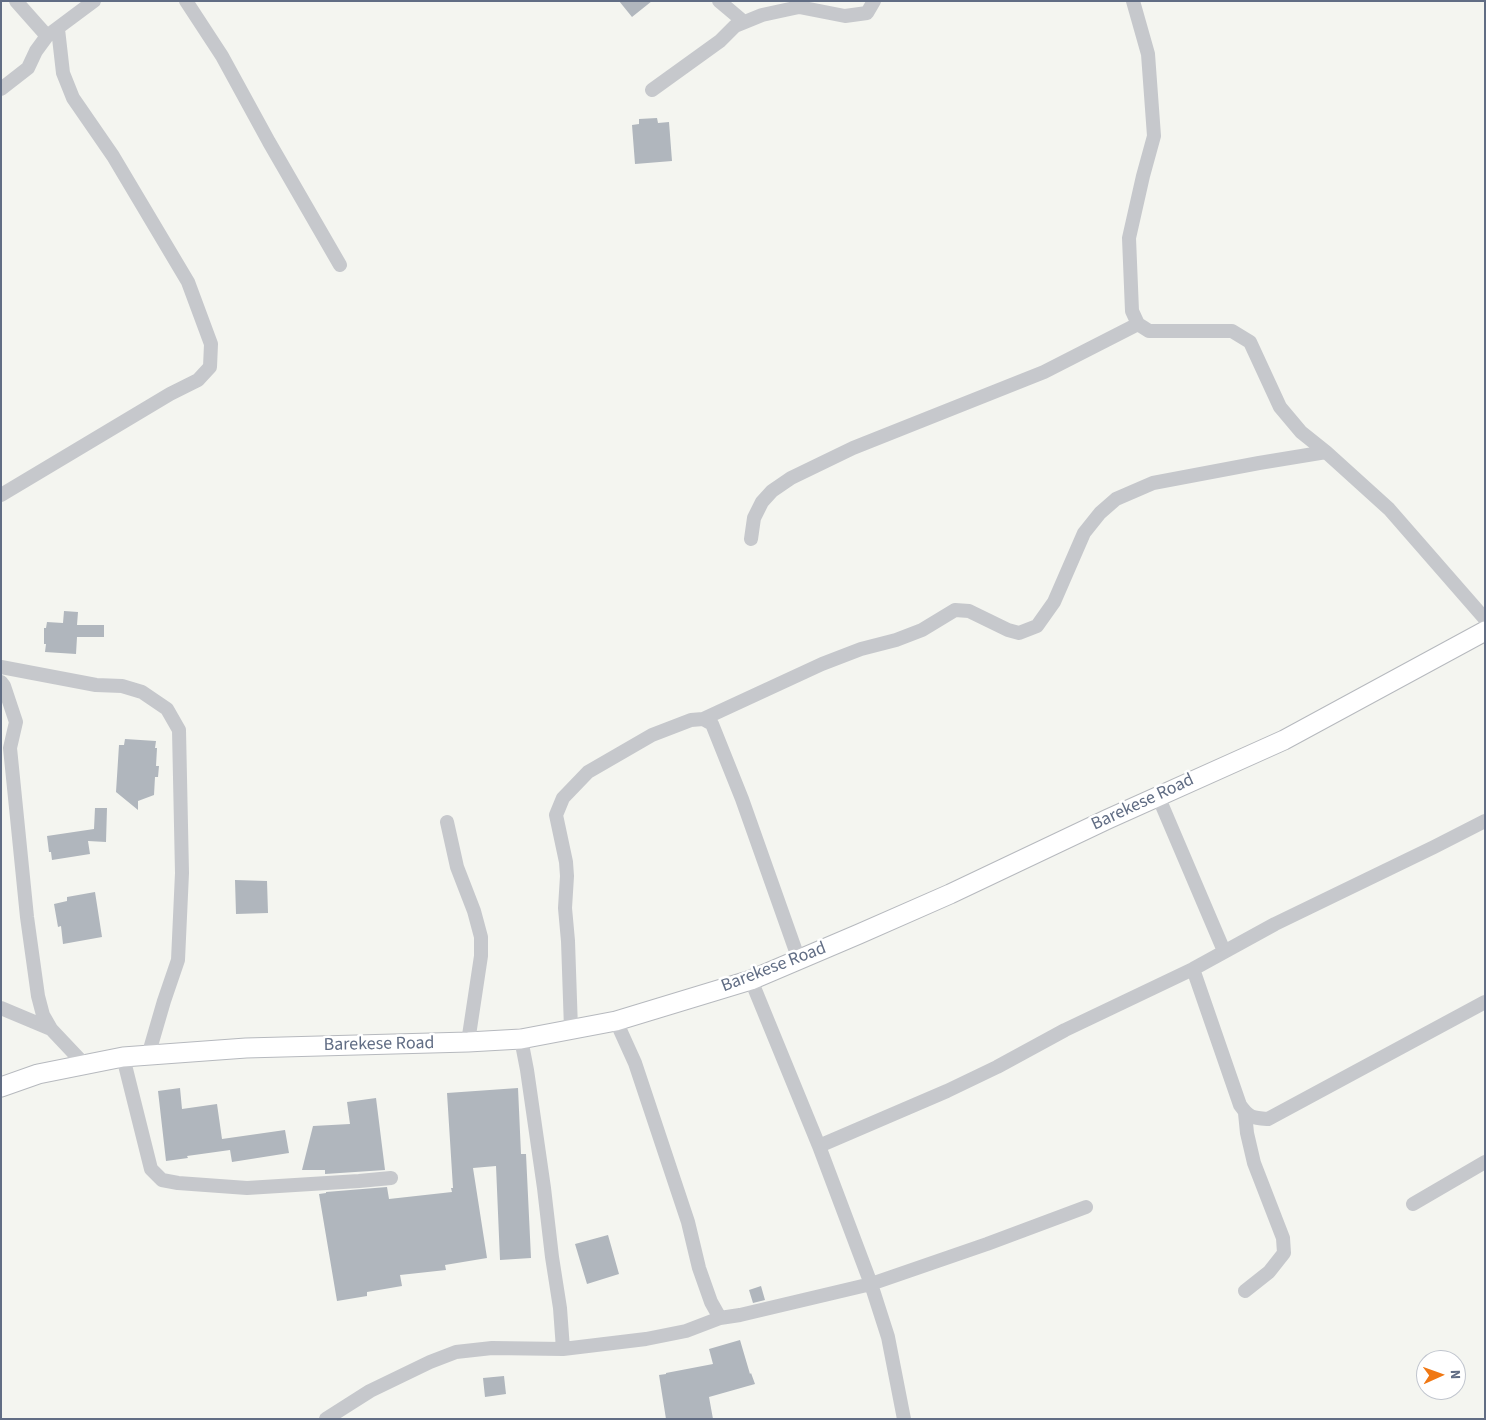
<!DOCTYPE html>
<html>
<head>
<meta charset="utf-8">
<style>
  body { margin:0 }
  #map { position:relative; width:1486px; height:1420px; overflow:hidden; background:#f4f5f0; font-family:"Source Sans 3",sans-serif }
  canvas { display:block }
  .frame { position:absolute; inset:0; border:2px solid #616d84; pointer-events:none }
  .north { position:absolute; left:1416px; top:1350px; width:50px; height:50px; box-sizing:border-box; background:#fff; border:1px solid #c0c5ce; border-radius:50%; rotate:88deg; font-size:14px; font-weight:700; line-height:20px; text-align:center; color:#616d84 }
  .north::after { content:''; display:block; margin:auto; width:18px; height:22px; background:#f07814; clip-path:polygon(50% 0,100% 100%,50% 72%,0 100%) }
</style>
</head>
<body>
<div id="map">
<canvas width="1486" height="1420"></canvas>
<div class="frame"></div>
<div class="north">N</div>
</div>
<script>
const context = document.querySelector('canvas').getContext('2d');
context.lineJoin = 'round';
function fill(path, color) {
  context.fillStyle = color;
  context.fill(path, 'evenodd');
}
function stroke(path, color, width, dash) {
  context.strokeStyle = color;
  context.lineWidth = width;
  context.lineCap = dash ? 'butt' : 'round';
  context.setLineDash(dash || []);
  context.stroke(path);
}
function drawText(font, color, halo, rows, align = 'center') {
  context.font = font + ' "Source Sans 3",sans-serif';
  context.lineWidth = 5;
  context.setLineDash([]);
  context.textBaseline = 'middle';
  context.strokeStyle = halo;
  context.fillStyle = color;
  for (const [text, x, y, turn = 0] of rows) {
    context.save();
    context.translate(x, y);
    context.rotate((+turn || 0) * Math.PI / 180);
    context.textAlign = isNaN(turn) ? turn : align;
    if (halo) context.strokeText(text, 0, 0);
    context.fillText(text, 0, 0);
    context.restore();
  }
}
const building = new Path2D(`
  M619 1H652L632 17Z
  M657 118 658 123 669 122 672 161 635 164 632 125 639 124V119Z
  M64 611 78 612 77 625H104V637H77L76 654 45 652 46 644H44V628H46L47 622 63 623Z
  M125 739 156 741 155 748H157L156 766H159L158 777H155L154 795 138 801V810L116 792 119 745H124Z
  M95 808H107L106 842 88 841 90 854 52 860 51 852H49L47 836 94 829Z
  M235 880 267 881 268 913 236 914Z
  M95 892 102 937 63 944 61 926 58 927 54 904 67 901V897Z
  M180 1088 182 1109 217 1104 222 1139 285 1130 289 1153 232 1162 230 1150 187 1156 188 1158 166 1161 158 1091Z
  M518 1088 521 1154H526L531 1258 500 1260 496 1166 473 1168 487 1258 445 1265 446 1270 400 1275 402 1286 367 1292V1296L337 1301 319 1194 326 1193V1192L387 1187 389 1199 452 1192 451 1188H453L447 1093Z
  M376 1098 385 1170 325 1174V1170H302L313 1126 350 1124 347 1102Z
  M608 1235 619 1274 587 1284 575 1244Z
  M761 1286 765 1300 753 1303 749 1290Z
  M740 1340 750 1374 751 1373 755 1384 709 1397 713 1419H666L659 1375 666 1374V1373L713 1364 709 1349Z
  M504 1376 506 1394 485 1397 483 1378Z`);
const minor = new Path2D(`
  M16 1 47 36
  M186 1 222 56 269 142 340 265
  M719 1 744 22
  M1133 1 1148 54 1154 136 1143 176 1129 238 1132 311 1138 324 1149 331H1232L1250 342 1280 407 1301 432 1326 452 1389 509 1485 619
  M1 89 28 68 36 51 47 36 94 1
  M652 90 720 41 735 26 762 15 799 7 845 16 867 13 874 1
  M1 495 170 394 198 380 210 367 211 344 188 282 113 156 73 98 63 73 58 29
  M751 539 754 518 762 502 772 491 791 478 853 448 1044 372 1138 324
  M1 667 96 685 122 686 142 692 167 709 179 730 182 873 178 960 164 1001 148 1056
  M1 682 4 686 16 722 10 748 27 917 38 996 43 1015 51 1029 85 1065
  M703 719 822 664 861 649 896 640 922 630 955 610 969 611 1008 630 1019 633 1037 626 1054 602 1084 533 1100 513 1116 499 1153 483 1259 463 1326 452
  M1158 796 1224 951
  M447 822 457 867 474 911 481 937V956L468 1042
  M1193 969 1240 1105C1249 1118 1253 1118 1268 1119L1485 1002
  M751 980 819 1146 871 1284 888 1337 904 1419
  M1 1008 51 1029
  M616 1021 635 1063 688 1222 699 1268 711 1302 720 1318
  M571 1029 568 941 565 908 567 876 566 862 556 815 563 798 588 772 652 735 691 720 703 719 712 724 742 799 799 960
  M521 1039 527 1070 544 1188 552 1257 560 1308 563 1349
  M123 1057 151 1169 162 1180 178 1183 247 1188 359 1181 391 1178
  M819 1146 947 1091 997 1067 1065 1030 1193 969 1275 924 1434 847 1485 821
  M1413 1204 1485 1162
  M1245 1291 1269 1272 1284 1253 1283 1238 1254 1163 1247 1133 1245 1113
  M326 1419 370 1391 430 1362 456 1352 492 1348 563 1349 646 1339 686 1331 720 1318 740 1315 871 1284 987 1244 1086 1207`);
const major = new Path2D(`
  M1 1087 38 1074 123 1057 246 1048 468 1042 521 1039 616 1021 751 980 859 934 950 894 1108 819 1284 740 1485 631`);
const streetNames = [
  ["Barekese Road",1143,803,-25],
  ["Barekese Road",774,968,-21],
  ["Barekese Road",379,1045,-1]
];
fill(building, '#b0b6bd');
stroke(major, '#b6b9be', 21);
stroke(minor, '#c6c8cc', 14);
stroke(major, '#fff', 19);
drawText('18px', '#616d84', '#fff', streetNames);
</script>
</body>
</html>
